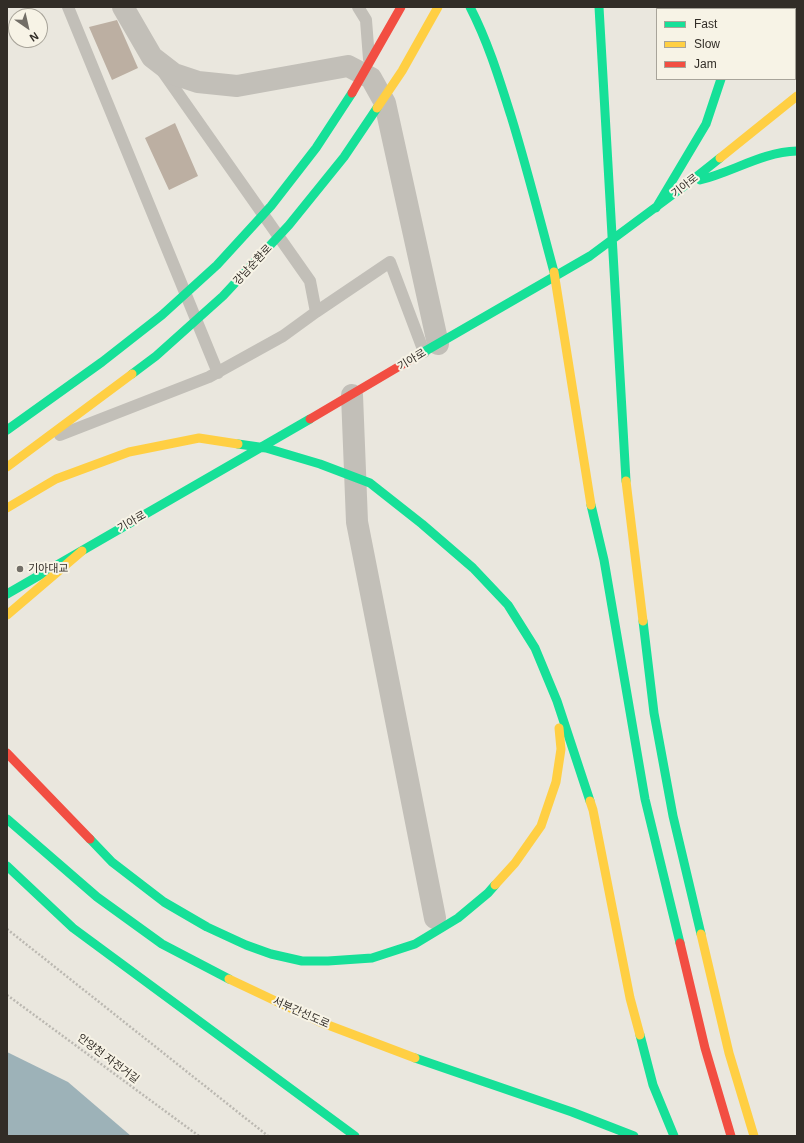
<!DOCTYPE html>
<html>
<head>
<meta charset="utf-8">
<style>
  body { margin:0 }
  #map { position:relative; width:804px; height:1143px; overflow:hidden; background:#eae7de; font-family:Helvetica,sans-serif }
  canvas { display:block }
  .frame { position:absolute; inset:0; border:8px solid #322d27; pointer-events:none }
  .legend { position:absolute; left:656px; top:8px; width:140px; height:72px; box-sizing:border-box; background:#f7f3e6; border:1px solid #a8a49a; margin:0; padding:5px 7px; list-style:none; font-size:12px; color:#322d27 }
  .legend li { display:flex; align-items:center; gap:8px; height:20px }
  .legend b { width:20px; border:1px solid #a8a49a }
  .north { position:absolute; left:8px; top:8px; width:40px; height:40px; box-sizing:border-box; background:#f7f3e6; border:1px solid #a8a49a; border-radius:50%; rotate:146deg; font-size:11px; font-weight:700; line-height:16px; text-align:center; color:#322d27 }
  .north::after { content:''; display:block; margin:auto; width:14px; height:18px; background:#726e67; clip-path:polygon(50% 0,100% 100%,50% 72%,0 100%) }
</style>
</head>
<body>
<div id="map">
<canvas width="804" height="1143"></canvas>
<div class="frame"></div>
<ul class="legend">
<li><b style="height:5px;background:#16e098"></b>Fast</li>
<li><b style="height:5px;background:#ffcf43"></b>Slow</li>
<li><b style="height:5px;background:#f24e42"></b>Jam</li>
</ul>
<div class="north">N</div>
</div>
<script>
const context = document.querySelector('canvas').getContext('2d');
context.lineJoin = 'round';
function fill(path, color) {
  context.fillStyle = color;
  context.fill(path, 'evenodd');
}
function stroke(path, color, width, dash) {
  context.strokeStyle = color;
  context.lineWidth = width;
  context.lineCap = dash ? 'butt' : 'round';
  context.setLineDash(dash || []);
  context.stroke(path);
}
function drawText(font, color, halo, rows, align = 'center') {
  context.font = font + ' Helvetica,"Noto Sans KR",sans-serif';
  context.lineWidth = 4;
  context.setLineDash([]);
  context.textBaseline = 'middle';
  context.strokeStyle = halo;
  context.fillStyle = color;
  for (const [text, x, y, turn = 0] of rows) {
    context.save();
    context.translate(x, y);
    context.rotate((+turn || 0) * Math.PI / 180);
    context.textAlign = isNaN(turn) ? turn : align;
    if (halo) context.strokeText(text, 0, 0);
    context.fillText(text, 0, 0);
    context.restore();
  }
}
const water = new Path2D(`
  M7 1052 68 1082 131 1136H7Z`);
const building = new Path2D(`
  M117 20 138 68 112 80 89 27Z
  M175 123 198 176 169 190 145 138Z`);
const path = new Path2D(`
  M7 929 268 1136
  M7 995 199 1136`);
const lane = new Path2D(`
  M68 7 218 373
  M358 7 366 20 369 59
  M316 312 390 262 424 352
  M60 435 209 377 283 336 316 312 310 281 163 72`);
const street = new Path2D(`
  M123 7 152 57 174 74 198 82 237 86 348 66 371 78 385 103 438 344
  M352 395 357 522 435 918`);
const fast = new Path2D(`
  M470 7C488 42 499 78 511 116 527 168 540 220 554 272
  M599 7 626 481
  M786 7 789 9
  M795 46 797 47
  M700 180C733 172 762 152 797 151
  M656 208 706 124 721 79
  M415 357 590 256 691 181 720 158
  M132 374 156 356 223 296 289 225 344 157 377 108
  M7 430 102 362 162 315 217 265 271 206 316 148 352 93
  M238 444 266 448 320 464 370 483 422 524 473 568 508 605 535 648 557 701 590 801
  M591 505 604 560 645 799 680 943
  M7 594 310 419
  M643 621 654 713 673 816 701 934
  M7 819 97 897 162 944 229 979
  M90 839 112 862 164 902 207 927 246 945 271 954 302 961H328L372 958 415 944 458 918 488 893 495 885
  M7 866 73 928 355 1136
  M640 1035 653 1085 674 1136
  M415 1058 572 1112 634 1136`);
const slow = new Path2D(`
  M695 7 697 9
  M728 7 731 9
  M377 108 402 71 438 7
  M720 158 797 96
  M554 272 591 505
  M7 467 132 374
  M626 481 643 621
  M7 508 56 479 129 452 199 438 238 444
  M7 615 82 551
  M590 801 593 810 630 998 640 1035
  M495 885 515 863 541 826 556 782 561 749 559 728
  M701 934 729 1053 754 1136
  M229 979 320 1022 415 1058`);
const jam = new Path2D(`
  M352 93 401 7
  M310 419 415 357
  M7 753 90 839
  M680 943 705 1048 731 1136`);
const markers = [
  [20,569,4,"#726e67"]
];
const streetNames = [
  ["기아로",685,186,-38],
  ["강남순환로",253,265,-47],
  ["기아로",412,360,-31],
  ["기아로",132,522,-30],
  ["서부간선도로",301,1013,24],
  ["안양천 자전거길",108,1059,37]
];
const poiNames = [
  ["기아대교",28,569]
];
fill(water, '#9db2b8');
fill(building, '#bcafa2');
stroke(path, '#bbb8b1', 2.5, [2, 2]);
stroke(lane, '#c2bfb8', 12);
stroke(street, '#c2bfb8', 22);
stroke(fast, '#16e098', 9);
stroke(slow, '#ffcf43', 9);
stroke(jam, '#f24e42', 9);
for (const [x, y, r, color] of markers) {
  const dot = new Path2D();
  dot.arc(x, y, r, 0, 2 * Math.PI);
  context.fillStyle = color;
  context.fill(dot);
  stroke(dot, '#f7f3e6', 1.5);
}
drawText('11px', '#322d27', '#f7f3e6', streetNames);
drawText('11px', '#322d27', '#f7f3e6', poiNames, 'left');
</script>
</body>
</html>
